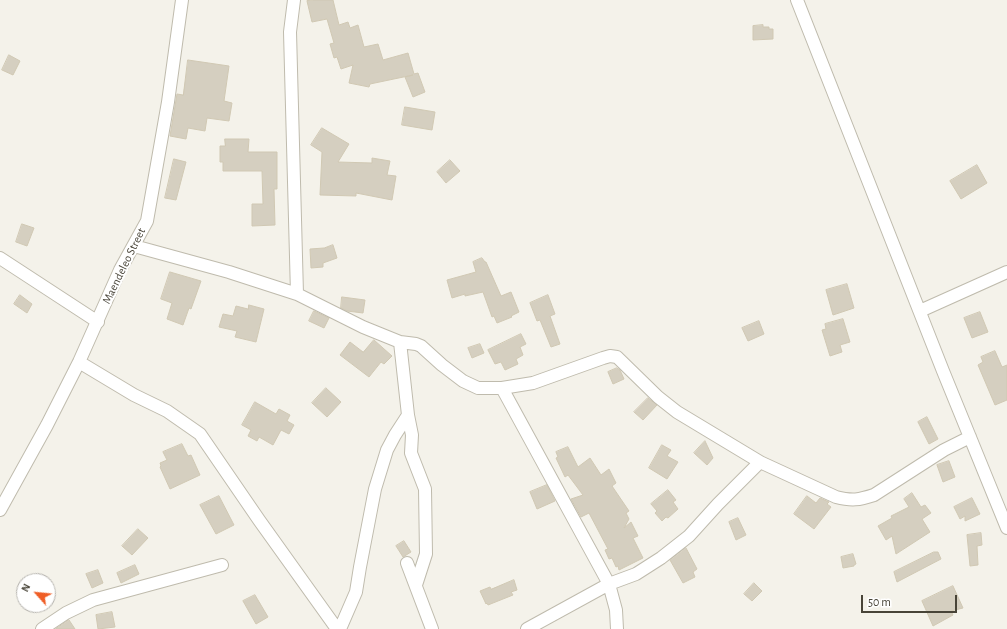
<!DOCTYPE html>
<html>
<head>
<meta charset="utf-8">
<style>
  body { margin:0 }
  #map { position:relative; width:1007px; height:629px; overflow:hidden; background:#f4f2ea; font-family:"Alegreya Sans",sans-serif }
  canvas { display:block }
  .north { position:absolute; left:16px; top:573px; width:40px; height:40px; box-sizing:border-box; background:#fff; border:1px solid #b6b4af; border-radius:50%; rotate:297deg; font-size:11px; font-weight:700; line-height:16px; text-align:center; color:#484438 }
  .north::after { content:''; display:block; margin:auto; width:14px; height:18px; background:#ef5e26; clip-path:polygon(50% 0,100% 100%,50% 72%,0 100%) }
  .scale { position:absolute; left:861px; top:595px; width:96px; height:18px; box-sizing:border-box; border:2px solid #484438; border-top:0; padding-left:5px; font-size:12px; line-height:14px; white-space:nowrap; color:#484438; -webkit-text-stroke:3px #fff; paint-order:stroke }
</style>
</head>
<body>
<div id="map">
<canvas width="1007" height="629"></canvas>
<div class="north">N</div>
<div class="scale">50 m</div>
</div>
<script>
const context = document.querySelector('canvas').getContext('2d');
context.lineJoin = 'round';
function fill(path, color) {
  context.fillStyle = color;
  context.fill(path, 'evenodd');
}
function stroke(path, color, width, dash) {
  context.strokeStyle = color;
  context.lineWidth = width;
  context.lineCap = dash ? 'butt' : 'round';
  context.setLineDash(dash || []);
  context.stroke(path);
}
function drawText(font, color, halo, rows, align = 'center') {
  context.font = font + ' "Alegreya Sans",sans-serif';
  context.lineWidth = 4;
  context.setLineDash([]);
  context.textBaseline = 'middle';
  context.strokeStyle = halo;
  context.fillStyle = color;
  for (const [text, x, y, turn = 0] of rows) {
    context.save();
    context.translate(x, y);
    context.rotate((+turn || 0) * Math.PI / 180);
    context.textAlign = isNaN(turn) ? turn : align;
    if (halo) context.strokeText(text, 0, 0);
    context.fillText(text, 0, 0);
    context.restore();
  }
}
const building = new Path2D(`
  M313 0H333L339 25 348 22 350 28 358 25 364 47 378 44 383 60 408 53 414 74 418 73 425 92 413 97 405 77 413 75 370 84 369 87 349 83 353 65 341 69 337 57 334 58 330 44 334 43 327 19 312 22 307 1Z
  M763 25V27H769V29H773V39L753 40V26Z
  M9 55 20 61 13 75 2 70Z
  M188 60 229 66 224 101 232 103 229 121 207 118 205 131 188 128 186 139 170 136 177 94 183 95Z
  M405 107 435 112 432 130 402 125Z
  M322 128 349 144 338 162 372 163V158L390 161 387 175 396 176 392 200 356 193V196L320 195 322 152 311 145Z
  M225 139H249L248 152H277V189H274L275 225 252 226V204H263L262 171H223V162H220V146H225Z
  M174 159 186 162 176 200 165 198Z
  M450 160 460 171 446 183 437 172Z
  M977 165 987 183 961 199 950 181Z
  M22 224 34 228 27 246 16 242Z
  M333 245 337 258 323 263V267L311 268 310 249 324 248Z
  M482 258 485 262H486L501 296 511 292 519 312 511 316 512 317 497 323 494 316 492 317 483 292 465 296V294L452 298 447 280 476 272 473 262Z
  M170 272 201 281 191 309 189 308 183 325 167 319 172 303 161 299Z
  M847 284 854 308 833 315 826 290Z
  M20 295 32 304 27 313 14 304Z
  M548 295 555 314 550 316 560 344 551 347 540 320 537 321 530 303Z
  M342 297 365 300 363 313 347 311 341 308Z
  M249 305 264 309 256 342 235 337 237 331 219 327 223 314 233 316 236 306 248 309Z
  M314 311 329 318 324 328 309 321Z
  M980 312 988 332 972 338 964 318Z
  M843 319 850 342 840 345 842 352 830 356 822 330 826 329 825 324Z
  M759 321 764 334 748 341 742 328Z
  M521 334 526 344 520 347 523 355 516 359 518 364 505 370 501 362 495 364 488 350Z
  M374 340 392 356 384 364 381 362 369 377 340 355 350 342 363 352Z
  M480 344 484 353 472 358 468 348Z
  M995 351 1002 367 1007 365V400L995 405 978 365 983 362 981 357Z
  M617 368 620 370 624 379 613 384 608 372Z
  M326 388 341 402 327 417 312 403Z
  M648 398 657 405 643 420 634 412Z
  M255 402 276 414 279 409 290 415 287 421 294 425 289 434 281 430 273 445 259 437 257 441 248 436 251 430 242 425Z
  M927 417 938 439 929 444 918 422Z
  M705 441 713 458 707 465 694 453Z
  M182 444 188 456 191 455 200 475 170 489 160 467 161 466 160 463 167 460 163 452Z
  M662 445 671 450 667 456 678 462 667 479 649 468Z
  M568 447 578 467 590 458 601 475 609 469 616 483 612 486 629 511 626 513 629 519 624 528 631 522 638 536 633 538 643 558 619 570 618 566 616 567 612 558 609 559 605 550 608 549 589 513 581 517 571 499 583 495 568 475 565 477 556 458 558 457 556 452Z
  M949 461 955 477 943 482 937 465Z
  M547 485 555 501 537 509 530 492Z
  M668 490 676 500 673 502 678 509 668 518 666 517 662 521 655 513 657 511 651 504Z
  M912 493 921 507 925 505 931 513 922 519 930 532 896 554 892 536 886 540 878 526 892 518 891 516 909 507 904 499Z
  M219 496 234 525 216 534 200 505Z
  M807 496 816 503 820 498 829 502 827 504 831 507 814 529 794 514Z
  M972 498 980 514 965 521V516L960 519 954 507Z
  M738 518 746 535 736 540 729 522Z
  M138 529 148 538 132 555 122 546Z
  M981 533 982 545 977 546 978 565 970 566 967 535Z
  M404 541 411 552 403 557 396 546Z
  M686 548 697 569 693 572 695 577 683 583 670 560Z
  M934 552H938L941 559 897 582 894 572Z
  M853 554 856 564 854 565V566L843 568 841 557Z
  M135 565 139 574 121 583 117 573Z
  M98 570 103 583 92 588 86 574Z
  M514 580 517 590 511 592 513 595 488 605 487 603 486 604 480 591 490 587 491 589Z
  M754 583 762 591 752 601 744 594Z
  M953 586 963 608 951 611 953 615 933 626 922 601Z
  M255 595 268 617 256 624 243 601Z
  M112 612 115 627 98 629 96 615Z
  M69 620 75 629H56Z`);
const minor = new Path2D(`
  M294 0 290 32 297 294
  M797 0 943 371 1007 528
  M134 246 229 272 297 294 363 327 400 342 416 344 421 346 442 365 463 381 478 388H502L533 383 603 358 610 356 617 357 658 397 677 412 760 462 836 497C852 501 859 500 874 495L944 450 970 437
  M0 258 98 322
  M920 311 1007 272
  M400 342 408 415 412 435 411 453 425 489 426 554 416 585
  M79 362 134 395 167 411 200 434 259 520 337 629
  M502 388 609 584 616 610 617 629
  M0 510 47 425 79 362 120 270 147 221 168 102 182 0
  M407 563 432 629
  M42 629 66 613 93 600 222 565
  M340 629 356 592 360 567 375 489 387 450 395 435 408 415
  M527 629 609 584 636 574 661 558 689 536 718 504 760 462`);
const streetNames = [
  ["Maendeleo Street",124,266,-64]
];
fill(building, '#d5cfc0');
stroke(building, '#d0c8b3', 1);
stroke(minor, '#bfbbad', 14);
stroke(minor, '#fff', 12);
drawText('12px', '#484438', '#fff', streetNames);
</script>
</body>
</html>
